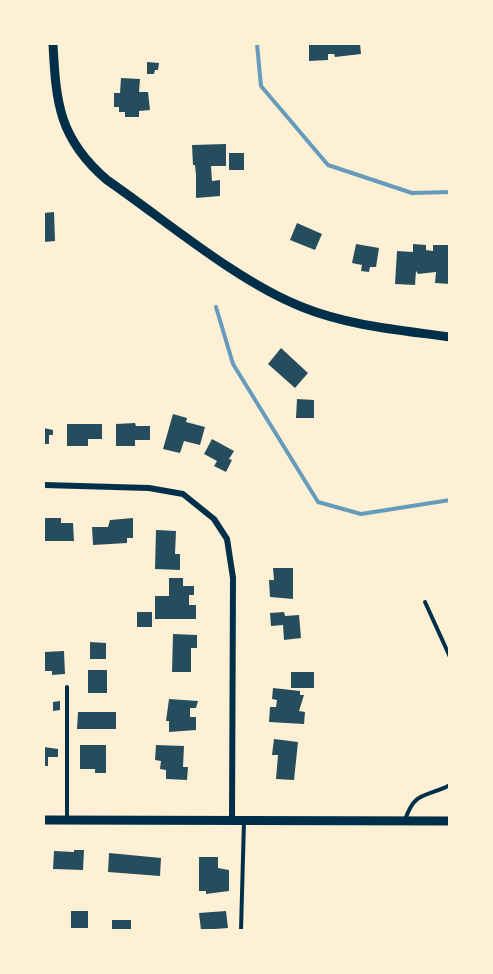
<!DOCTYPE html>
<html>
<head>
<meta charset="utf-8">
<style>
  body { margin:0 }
  #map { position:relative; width:493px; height:974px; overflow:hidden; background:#fdf0d5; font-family:"Source Sans 3",sans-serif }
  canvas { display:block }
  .frame { position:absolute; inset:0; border:45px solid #fdf0d5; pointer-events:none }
</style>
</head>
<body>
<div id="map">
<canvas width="493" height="974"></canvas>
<div class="frame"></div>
</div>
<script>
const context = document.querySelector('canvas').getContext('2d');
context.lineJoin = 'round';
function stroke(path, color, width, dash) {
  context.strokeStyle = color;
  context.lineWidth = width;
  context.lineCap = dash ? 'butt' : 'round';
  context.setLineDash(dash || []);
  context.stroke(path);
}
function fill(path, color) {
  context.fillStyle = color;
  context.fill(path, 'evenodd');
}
const stream = new Path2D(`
  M257 44 261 86 328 165 412 193 450 192
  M216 307 233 364 318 502 361 514 450 500`);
const building = new Path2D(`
  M309 44H360L361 54 335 57 334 54H328V60L309 61Z
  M147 62 159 63 158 70H155L154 74H147Z
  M121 78 140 79 139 92H148L150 110 139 111V117H125V112H119V107H114V93H120Z
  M226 144V166H211L212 181 220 180V196L196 198V175L195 165H193L192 145Z
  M229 153H244V170H229Z
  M54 212 55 241 44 242V213Z
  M297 223 322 234 315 250 290 240Z
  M356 244 379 248 376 267H370L369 272 361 271 362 265 352 263Z
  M413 244 426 245V250L433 251V245H450V284L435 283 436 272 418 274 416 271 415 285 395 284 397 251 413 252Z
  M281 348 308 373 295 388 268 364Z
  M297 399 314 400V418H296Z
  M173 414 187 418 186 422 205 427 200 445 184 441 180 453 163 449Z
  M135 423 136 426H150V440H135V446H116V424Z
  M67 424H102V439H88V446H67Z
  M44 428 53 430V435H49V444H44Z
  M212 439 234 451 229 459 232 460 226 472 214 466 217 461 204 454Z
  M44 518H61V523H73L74 541H44Z
  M133 518V538H127V543L93 545 92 527H108L110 520Z
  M156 530 176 531 175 554H180V570L155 569Z
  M273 568H293V599L270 597 269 580H274Z
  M169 578H183V586H194V595H189V605H196V619H155V596H169Z
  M137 612H152V627H137Z
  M284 612 285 616 299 615 301 638 284 640 283 625 271 626 270 613Z
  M173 634 197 635V648H191V672H172Z
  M90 642 106 643V659H90Z
  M64 651 65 674 52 675V671H44V652Z
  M88 670H107V693H88Z
  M291 672H314V688H291Z
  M273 688 300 691V695H304L299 711 305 712 304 724 269 722 270 707H276L277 700 272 699Z
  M169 699 198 701 196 708H190V717H196V730L169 732V721H166Z
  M60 701V710L53 711V702Z
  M78 712H116V729H77Z
  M274 739 298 742 294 780 276 779 278 755H272Z
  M80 745H106V773H95V769H80Z
  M156 745 184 746 183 767H188L187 780 166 779V770L160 769 161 761 155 760Z
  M44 747 58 749V757H48V766H44Z
  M74 850H84L83 870 53 869 54 851 74 852Z
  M109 853 161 858 160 876 108 872Z
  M199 857H218V868L229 870V891L206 894V891H199Z
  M71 911H88V928H71Z
  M226 911 228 928 201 930 199 913Z
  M112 920H131V929L112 930Z`);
const service = new Path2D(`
  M425 602 450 657
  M67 818V687
  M405 820C415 790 425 798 450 785
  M241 930 244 821`);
const minor = new Path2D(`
  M44 485 149 488 183 494 214 519 227 539 233 578 232 820`);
const tertiary = new Path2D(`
  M53 44C56 103 59 139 107 180 165 220 238 282 302 307 349 326 400 330 450 337
  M44 820 450 821`);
stroke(stream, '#669bbc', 4);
fill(building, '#264d5e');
stroke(service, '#003049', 4);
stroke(minor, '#003049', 6);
stroke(tertiary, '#003049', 9);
</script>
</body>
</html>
